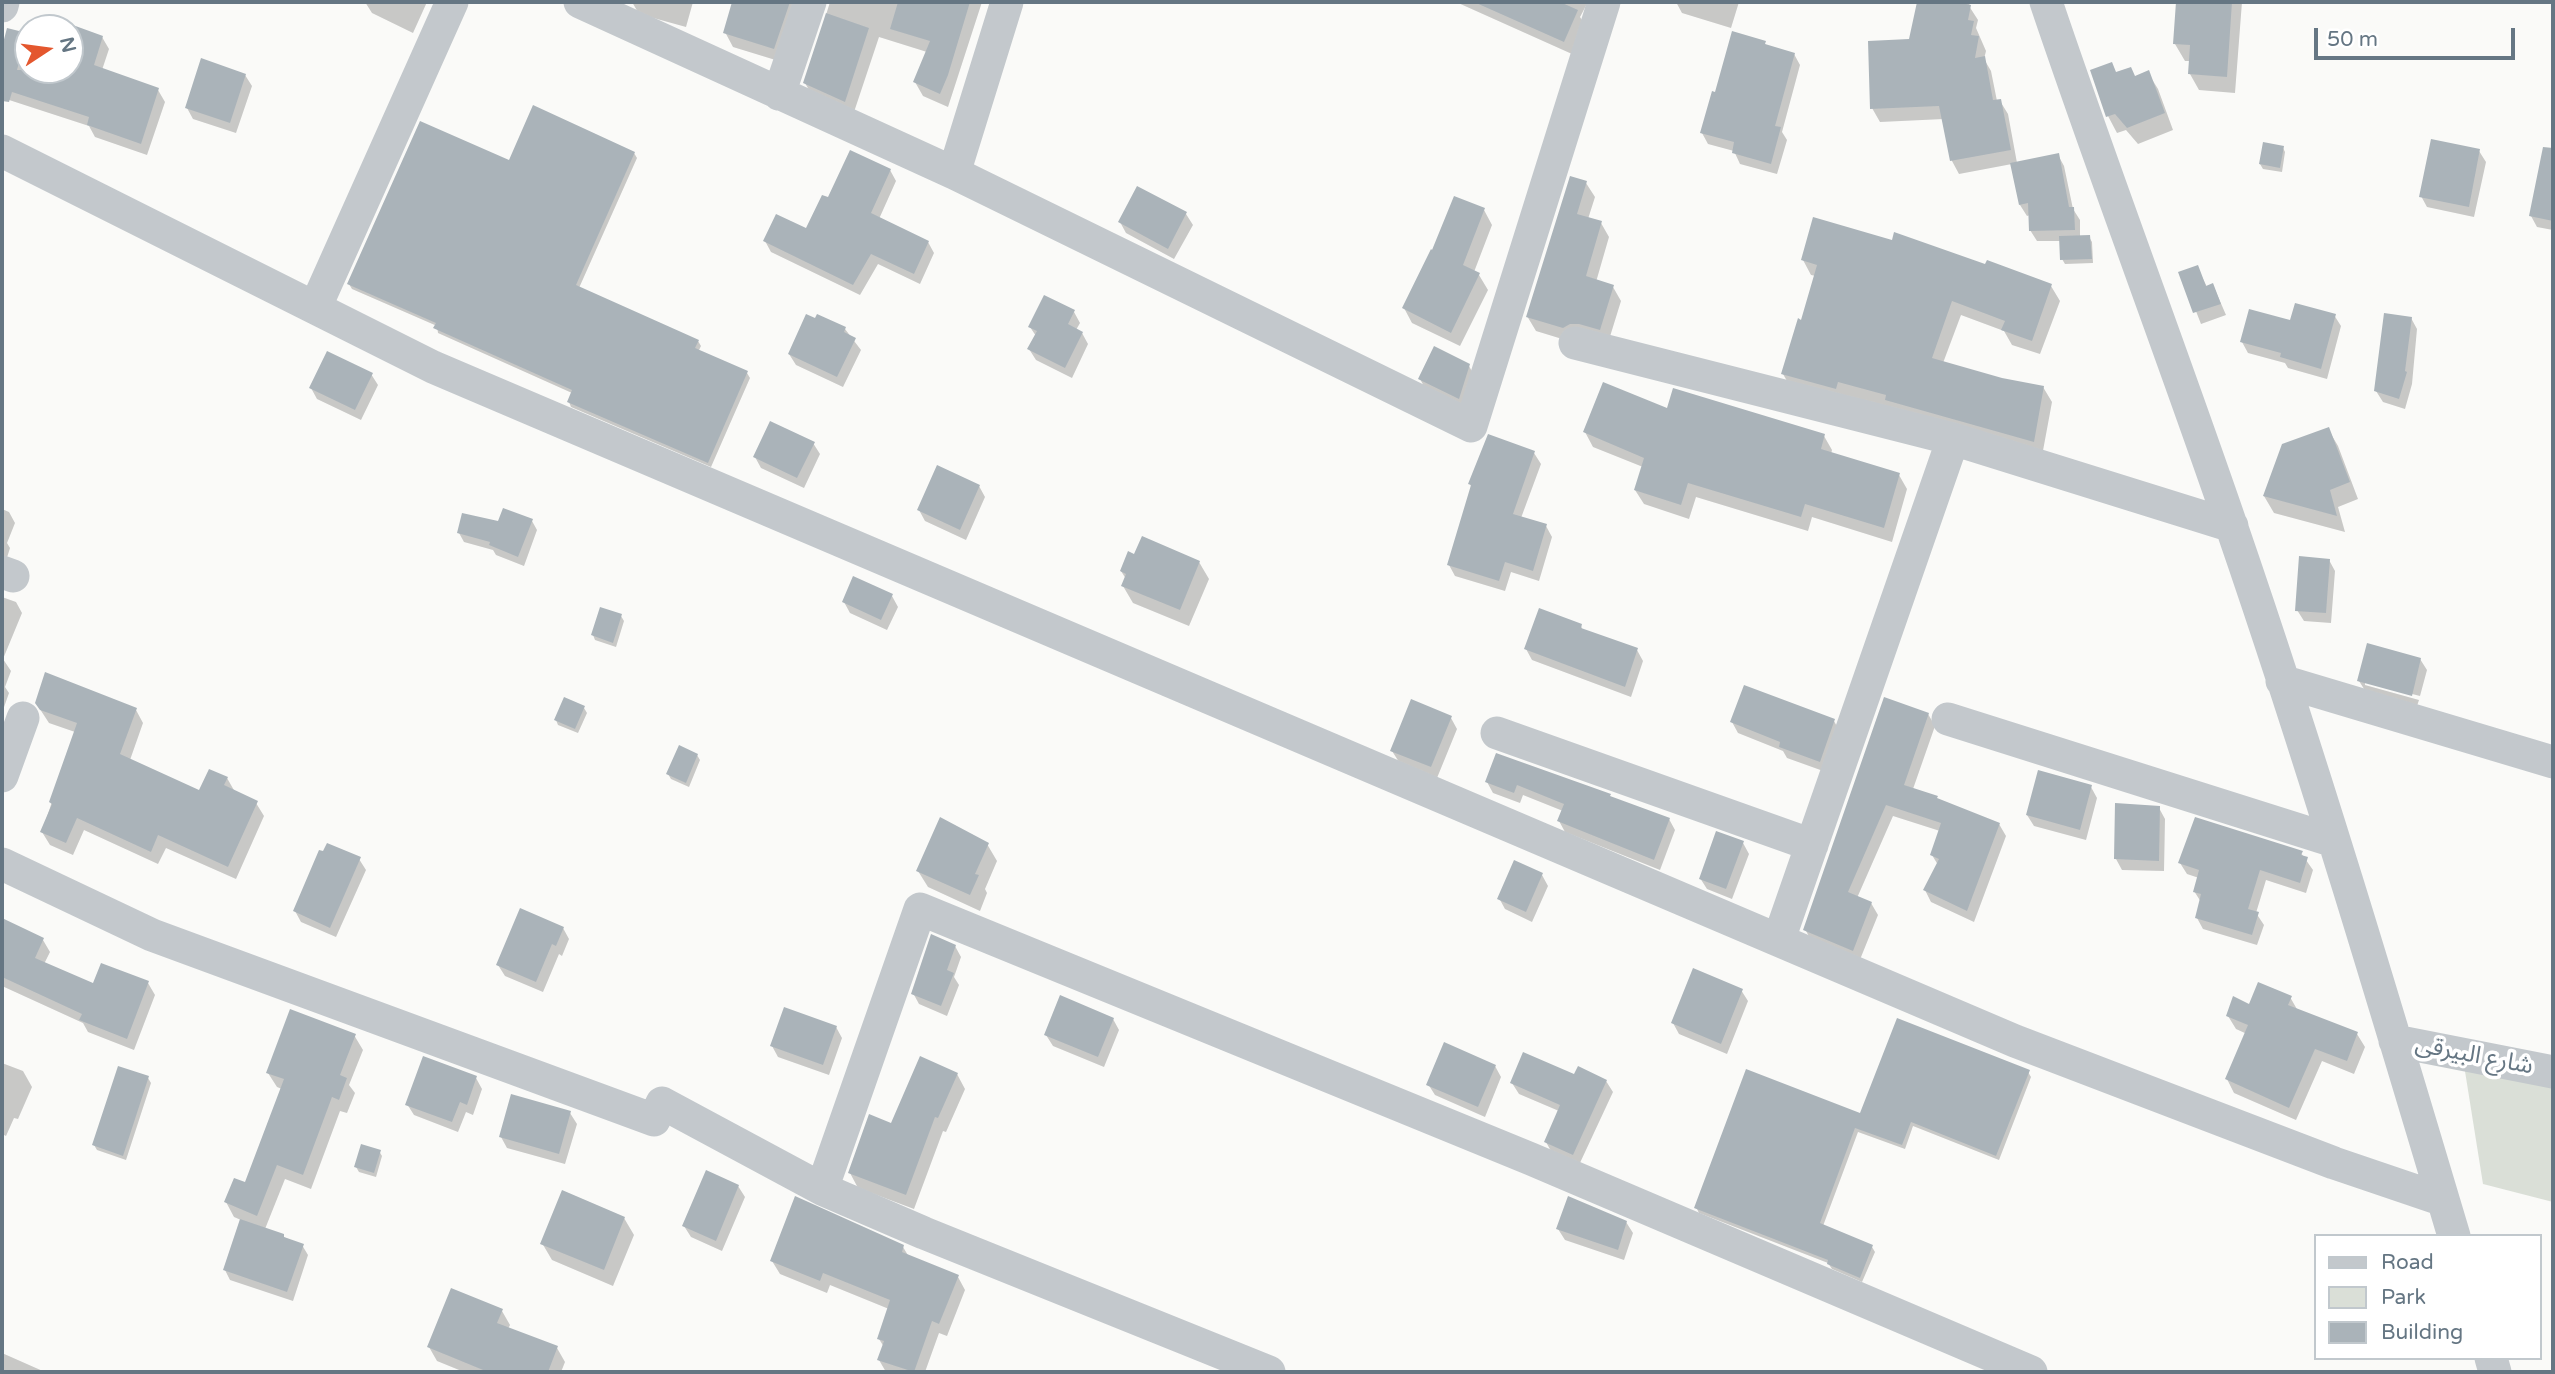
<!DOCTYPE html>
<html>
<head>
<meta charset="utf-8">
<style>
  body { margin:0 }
  #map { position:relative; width:2555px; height:1374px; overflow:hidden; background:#fafaf8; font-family:"Varela Round",sans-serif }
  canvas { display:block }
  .frame { position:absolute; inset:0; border:4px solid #657683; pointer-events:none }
  .legend { position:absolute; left:2314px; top:1234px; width:228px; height:126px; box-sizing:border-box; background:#fff; border:2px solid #c1c8cd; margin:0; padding:9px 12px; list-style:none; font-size:21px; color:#657683 }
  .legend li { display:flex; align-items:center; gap:14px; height:35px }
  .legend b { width:35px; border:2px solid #c1c8cd }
  .north { position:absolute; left:14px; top:14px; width:70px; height:70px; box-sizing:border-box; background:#fff; border:2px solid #c1c8cd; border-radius:50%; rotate:77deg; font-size:19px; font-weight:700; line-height:28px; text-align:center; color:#657683 }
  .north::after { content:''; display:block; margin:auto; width:24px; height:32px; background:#e4572e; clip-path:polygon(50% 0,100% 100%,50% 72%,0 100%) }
  .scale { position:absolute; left:2314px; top:28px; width:201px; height:32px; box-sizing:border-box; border:4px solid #657683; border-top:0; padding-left:9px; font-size:21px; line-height:24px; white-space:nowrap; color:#657683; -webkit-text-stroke:5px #fff; paint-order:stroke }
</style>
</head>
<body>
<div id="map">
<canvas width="2555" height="1374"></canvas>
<div class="frame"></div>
<ul class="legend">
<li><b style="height:9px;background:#c3c8cc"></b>Road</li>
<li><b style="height:19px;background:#dadfd7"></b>Park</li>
<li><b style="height:19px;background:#aab3b9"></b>Building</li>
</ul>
<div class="north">N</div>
<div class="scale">50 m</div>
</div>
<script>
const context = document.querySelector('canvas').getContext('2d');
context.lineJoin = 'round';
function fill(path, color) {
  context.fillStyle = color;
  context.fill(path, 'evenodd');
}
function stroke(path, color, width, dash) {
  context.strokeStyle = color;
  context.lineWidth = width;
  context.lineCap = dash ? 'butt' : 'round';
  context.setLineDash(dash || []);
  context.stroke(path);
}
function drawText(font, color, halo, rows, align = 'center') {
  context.font = font + ' "Varela Round","Noto Sans Arabic",sans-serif';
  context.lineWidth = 7;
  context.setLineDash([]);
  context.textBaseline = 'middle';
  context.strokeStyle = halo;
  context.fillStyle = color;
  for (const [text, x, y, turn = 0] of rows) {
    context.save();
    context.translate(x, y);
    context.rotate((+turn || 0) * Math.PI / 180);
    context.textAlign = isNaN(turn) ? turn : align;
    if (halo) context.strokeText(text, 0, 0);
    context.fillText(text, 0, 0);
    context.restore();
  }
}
const green = new Path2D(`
  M2464 1065 2553 1081V1202L2483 1184Z`);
const shadow = new Path2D(`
  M365 2H427L413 33 372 13Z
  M632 2H693L686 27 639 14Z
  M734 2H805L782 62 733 47 725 32Z
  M830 2H982L948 107 923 96 915 82 927 52 879 37 853 115 813 97 805 83Z
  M1456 2H1588L1580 17 1585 25 1572 54Z
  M1676 2H1739L1731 28 1682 13Z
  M1919 2H1970L1969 6 1978 20 1976 28 1986 51 1984 59 1991 71 1997 101H2000L2008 114 2017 163 2058 155 2064 166 2073 209 2080 220V237H2089L2092 242 2093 263 2065 264 2062 259 2061 241H2037L2030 230V215L2027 216 2020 205 2012 164 1959 174 1952 161 1944 119 1880 122 1872 108 1910 41Z
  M2178 2H2242L2235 93 2199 90 2190 74 2191 61H2185L2175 44Z
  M8 30 28 35V70H70V38L102 37 109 49 102 70 158 90 165 102 147 155 95 137 89 126 3 98 2 54Z
  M1764 42 1767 47 1794 54 1800 65 1782 132 1787 140 1777 174 1740 164 1734 151 1708 144 1702 133 1716 94Z
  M2148 73 2158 89 2173 130 2138 144 2126 130 2117 133 2108 116 2117 74 2136 77Z
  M245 75 252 86 236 133 193 119 187 108Z
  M2283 148 2285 152 2282 172 2263 169 2260 164Z
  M2479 151 2486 162 2474 217 2427 207 2421 196Z
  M634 153 637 158 579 288 698 341 701 346 698 352 747 373 750 378 711 467 571 407 569 402 572 393 438 333 437 326 352 289 349 284 510 163Z
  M2541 166 2553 169V230L2537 227 2531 216Z
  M890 170 896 181 879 219 928 242 934 253 920 284 878 264 860 295 771 252 765 241 807 231 829 200Z
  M1586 183 1595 197 1588 219 1601 223 1609 237 1596 282 1613 287 1621 301 1608 343 1572 342 1536 331 1527 316Z
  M1138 188 1186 214 1193 225 1174 259 1126 233 1120 222Z
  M1484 210 1492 225 1474 272 1479 275 1488 290 1460 346 1412 323 1404 308Z
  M1803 260 1986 266 2051 286 2060 301 2040 354 2012 345 2004 331 1961 315 1943 363 2002 379 2043 387 2052 402 2042 456 1791 388 1783 374 1803 322 1816 276 1811 275Z
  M2197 267 2207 287 2213 285 2226 315 2201 324 2181 273Z
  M1074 312 1080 323 1076 330 1082 333 1088 344 1072 378 1036 360 1029 349 1036 336 1030 327Z
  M2334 315 2341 326 2327 379 2288 368 2285 363 2248 353 2242 342 2291 322Z
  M2411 318 2417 329 2412 384 2405 409 2383 402 2376 391Z
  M845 329 861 350 843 387 796 365 789 354Z
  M1469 366 1475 377 1465 409 1426 390 1420 379Z
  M371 374 378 385 361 420 317 399 311 388Z
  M1668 410 1824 436 1832 450 1831 454 1899 475 1907 489 1892 542 1812 517 1808 531 1696 497 1689 519 1644 504 1635 490 1643 467 1593 447 1585 432Z
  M2328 429 2338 446 2358 499 2338 507 2345 532 2274 513 2264 496Z
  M813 443 820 454 804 488 761 468 755 457Z
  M1534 453 1541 464 1521 518 1546 526 1552 537 1539 581 1511 572 1505 591 1455 576 1449 565 1472 488 1470 484Z
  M979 486 985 497 966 540 925 521 919 510Z
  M2 509 9 512 15 523 7 543 10 548 5 564 2 565Z
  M532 521 537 530 524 566 496 555 493 550 464 542 459 533 499 523Z
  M2329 560 2335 571 2331 623 2304 621 2297 610Z
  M1199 562 1209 579 1189 626 1133 603 1123 586 1126 579 1121 571Z
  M892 596 898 607 887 630 850 613 844 602Z
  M2 597 16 602 22 613 3 659 11 671 5 687 9 693 3 710Z
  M621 616 624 621 616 647 595 640 593 635Z
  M1581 626 1583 631 1637 650 1643 661 1631 697 1532 660 1526 649Z
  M2420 659 2427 670 2420 696 2365 682V685L2419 700 2417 706 2366 692 2359 681Z
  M36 703 136 710 143 723 130 760 200 793 227 778 235 792 256 803 264 816 236 879 166 848 158 864 84 830 73 855 50 845 42 832 75 732 49 723Z
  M584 708 587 713 578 733 558 725 556 720Z
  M1928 714 1935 726 1913 789 1999 824 2006 836 1974 922 1931 902 1925 890 1938 865 1932 855 1940 831 1893 816 1857 898 1871 903 1878 915 1859 962 1812 942 1805 929Z
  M1451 718 1457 729 1437 778 1399 762 1392 751Z
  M1834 721 1840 732 1826 772 1787 758 1783 751 1738 733 1732 722Z
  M697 755 700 760 689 787 671 779 668 774Z
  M1497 755 1669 819 1675 830 1660 870 1565 832 1559 821 1563 811 1523 795 1520 803 1493 793 1487 782Z
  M2091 787 2097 798 2086 840 2034 826 2027 815Z
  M2159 808 2165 819 2164 871 2122 870 2116 859Z
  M1743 843 1749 854 1732 899 1707 889 1700 878Z
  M987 844 997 861 985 889 987 893 980 911 928 887 918 871Z
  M2301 853 2313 870 2306 893 2266 880 2256 913 2264 925 2257 945 2203 929 2197 918 2201 902 2194 891 2199 878 2187 874 2180 863Z
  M359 859 366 870 336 937 301 922 295 911Z
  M1542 875 1548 886 1532 922 1505 909 1499 898Z
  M2 920 43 940 50 952 44 964 94 986 148 983 155 995 134 1050 88 1032 83 1023 2 986Z
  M563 928 569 939 562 956 559 954 543 992 505 976 498 965Z
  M955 946 961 957 954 977 959 985 947 1016 919 1004 913 993Z
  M1741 990 1748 1001 1727 1054 1679 1034 1673 1023Z
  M2290 997 2298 1011 2357 1034 2365 1047 2354 1074 2322 1061 2296 1120 2234 1093 2227 1079 2247 1034 2236 1029 2228 1016 2250 1006Z
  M1113 1019 1119 1030 1104 1067 1053 1046 1046 1035Z
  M836 1027 842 1038 829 1075 778 1057 772 1046Z
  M354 1035 363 1050 349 1085 355 1093 347 1113 340 1111 311 1189 285 1179 265 1229 302 1245 308 1255 293 1301 230 1280 225 1270 241 1220 234 1217 226 1202 246 1184 282 1089 277 1087 268 1073Z
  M2 1063 23 1071 32 1087 18 1119 14 1118 6 1136 2 1134Z
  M1495 1066 1501 1077 1485 1117 1435 1095 1428 1084Z
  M2028 1072 2031 1077 1999 1160 1913 1126 1905 1149 1858 1132 1823 1226 1872 1247 1875 1252 1862 1282 1832 1269 1828 1263 1699 1213 1696 1207 1861 1115Z
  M957 1074 965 1089 946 1132 943 1131 914 1209 858 1188 850 1173 892 1125Z
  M1575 1076 1606 1081 1613 1092 1579 1165 1552 1153 1546 1142 1559 1111 1519 1094 1512 1083Z
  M148 1078 151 1083 126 1160 97 1150 94 1145Z
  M476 1078 482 1089 473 1115 466 1112 458 1132 414 1115 407 1104Z
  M570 1113 577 1124 565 1164 507 1148 501 1137Z
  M379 1151 382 1156 376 1177 359 1172 356 1167Z
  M738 1186 745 1197 722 1251 691 1237 684 1226Z
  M624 1218 634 1235 613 1286 552 1260 542 1243Z
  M1626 1222 1633 1233 1624 1260 1565 1240 1558 1229Z
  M903 1247 909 1257 958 1277 965 1290 947 1336 939 1333 925 1372H886L879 1360 884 1347 879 1339 889 1309 830 1285 827 1293 780 1274 772 1261Z
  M502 1311 510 1325 508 1329 557 1348 565 1362 561 1372H464L437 1361 429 1347Z
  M2 1353 45 1372H2Z`);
const building = new Path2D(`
  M732 2H790L774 49 723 33Z
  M898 2H970L948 75 940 94 913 82 930 41 890 29Z
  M1474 2H1560L1578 10 1564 42Z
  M1917 2H1957L1971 5 1968 20 1974 21 1971 35 1979 36 1975 58 1985 56 1993 100 2001 99 2011 150 1950 161 1939 106 1870 109 1868 41 1909 39Z
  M2176 2H2232L2227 77 2188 74 2190 45 2173 44Z
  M826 13 869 28 845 102 803 83Z
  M70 24 103 36 94 65 159 88 141 144 87 125 89 117 12 92 9 102 2 101V47L7 28 27 33 17 70H70Z
  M1732 31 1766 41 1765 44 1795 53 1775 126 1781 127 1771 164 1732 153 1734 142 1700 133 1712 91 1715 92Z
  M201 58 246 74 230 123 185 108Z
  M2112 62 2116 72 2131 67 2135 76 2149 70 2165 113 2127 128 2115 114 2106 117 2090 70Z
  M533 105 635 152 576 285 699 340 695 348 748 371 708 463 567 402 572 390 433 328 436 323 347 284 420 121 509 160Z
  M2431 139 2480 149 2469 207 2419 197Z
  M2263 142 2284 146 2280 168 2259 164Z
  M2543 147 2553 148V221L2529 216Z
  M850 150 891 169 871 213 929 241 914 274 871 254 853 285 763 241 776 214 806 228 822 195 828 197Z
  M2059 153 2069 207H2074L2075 230 2029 231 2028 203 2019 205 2010 163Z
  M1570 176 1587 181 1577 214 1602 221 1586 276 1614 285 1600 330 1579 324H1570L1563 328 1526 317Z
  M1137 186 1187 212 1168 249 1118 222Z
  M1454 196 1485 208 1463 265 1480 273 1451 333 1402 308 1431 249 1432 250Z
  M1813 217 1892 240 1894 232 1985 264 1987 260 2052 284 2032 341 2001 330 2005 321 1952 301 1932 358 2002 378 2044 386 2034 442 1885 400 1886 395 1838 382 1836 389 1781 374 1798 318 1801 320 1817 265 1801 260Z
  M2090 235 2092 259 2060 260 2059 236Z
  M2198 265 2206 286 2213 283 2221 304 2193 313 2178 272Z
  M1044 295 1075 310 1068 324 1083 332 1065 368 1027 349 1037 331 1028 327Z
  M2295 303 2336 314 2321 369 2280 357 2281 353 2240 342 2249 309 2290 320Z
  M2384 313 2412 317 2405 371 2407 372 2399 399 2374 391Z
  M806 314 815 318 817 314 846 327 844 332 856 338 837 377 788 354Z
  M1434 346 1470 364 1459 399 1418 379Z
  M327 351 373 373 355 410 309 388Z
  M1603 382 1667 408 1673 388 1825 434 1821 449 1900 473 1884 528 1805 504 1801 517 1688 483 1681 505 1634 490 1644 458 1583 432Z
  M770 421 815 442 797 478 753 457Z
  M2329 427 2350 482 2330 490 2337 516 2263 496 2282 444Z
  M1488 434 1535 451 1513 514 1547 524 1533 571 1505 562 1499 581 1447 565 1471 485 1468 484Z
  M937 465 980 485 960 530 917 510Z
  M503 508 533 519 518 557 489 545 490 542 457 533 462 513 498 521Z
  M1142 536 1200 561 1180 610 1121 586 1126 574 1120 571 1128 551 1134 554Z
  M2299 556 2330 559 2326 613 2295 611Z
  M853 576 893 594 881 620 842 602Z
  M600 607 622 614 613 643 591 635Z
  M1539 608 1582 624 1581 628 1638 648 1625 687 1524 649Z
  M2367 643 2421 658 2412 696 2357 681Z
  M45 672 137 708 120 754 199 790 209 769 228 777 224 785 258 801 228 867 158 835 151 852 77 818 66 843 40 832 52 804 49 802 77 723 40 710 35 703Z
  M1744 685 1835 719 1820 762 1779 747 1780 742 1730 722Z
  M564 697 585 706 575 729 554 720Z
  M1884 697 1929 713 1904 785 1938 796 1937 798 2000 823 1967 911 1923 890 1939 859 1930 855 1941 823 1886 805 1848 892 1872 902 1853 951 1803 930Z
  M1411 699 1452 716 1431 767 1390 751Z
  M679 745 698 754 686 783 666 774Z
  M1496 753 1611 794 1610 796 1670 818 1654 860 1557 821 1564 804 1517 785 1514 793 1485 782Z
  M2038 770 2092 785 2080 830 2026 815Z
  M2115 803 2160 806 2159 861 2114 859Z
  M940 817 989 843 975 874 979 875 970 895 916 871Z
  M2195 817 2303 851 2301 855 2308 857 2300 883 2260 870 2248 909 2259 912 2252 935 2195 918 2201 894 2193 892 2199 870 2178 863Z
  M1716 831 1744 841 1726 889 1699 879Z
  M327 843 361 857 330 928 293 911 319 850 323 851Z
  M1514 860 1543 873 1526 912 1497 899Z
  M520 908 564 927 556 946 552 944 536 982 496 965Z
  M2 918 44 938 35 958 93 983 101 963 149 981 127 1039 79 1020 82 1014 2 977Z
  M931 934 956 945 947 970 954 973 941 1006 911 994Z
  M1693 968 1743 989 1721 1044 1671 1023Z
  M2258 982 2292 996 2288 1005 2358 1032 2347 1061 2315 1049 2289 1108 2225 1079 2248 1025 2226 1016 2233 996 2249 1004Z
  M1060 995 1114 1018 1098 1057 1044 1035Z
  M784 1007 837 1026 823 1065 770 1046Z
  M290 1009 356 1034 340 1075 347 1078 339 1100 332 1097 303 1175 277 1165 257 1216 224 1202 234 1178 245 1182 284 1079 266 1073Z
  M1897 1018 2030 1070 1996 1156 1911 1122 1902 1145 1855 1128 1820 1223 1873 1245 1860 1278 1827 1264 1828 1260 1694 1208 1746 1069 1860 1113Z
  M1444 1042 1496 1065 1478 1107 1426 1085Z
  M1523 1052 1574 1074 1578 1066 1607 1080 1573 1155 1544 1142 1560 1105 1510 1083Z
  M423 1056 477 1076 467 1105 460 1102 452 1122 405 1105Z
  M920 1056 958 1073 938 1118 935 1117 906 1195 848 1173 869 1114 891 1123Z
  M118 1066 149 1076 123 1156 92 1145Z
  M511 1094 571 1111 559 1154 499 1137Z
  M361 1144 381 1150 374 1173 354 1167Z
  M706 1170 739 1185 716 1241 682 1226Z
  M562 1190 625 1217 604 1270 540 1244Z
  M795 1196 904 1245 902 1252 959 1275 939 1324 932 1321 914 1372 877 1360 884 1341 877 1339 890 1300 823 1273 820 1281 770 1261Z
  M1568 1196 1627 1221 1618 1250 1556 1229Z
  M240 1219 284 1234V1237L304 1244 287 1292 223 1270Z
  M451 1288 503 1309 497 1323 558 1346 548 1372H488L427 1347Z`);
const minor = new Path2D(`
  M580 2 954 173 1471 426 1604 2
  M2046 2C2105 177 2171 350 2231 525 2312 760 2383 998 2454 1236
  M2 6 3 2
  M779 94 810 2
  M2 151 433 367 2015 1041 2334 1163 2443 1200
  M954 173 1007 2
  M315 308 452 2
  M1575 343 1953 439 2232 526
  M2 572 13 576
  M2282 681 2553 762
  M1948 719 2334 841
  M1497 733 1812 845
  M2 776 23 718
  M2 864 152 935 654 1120 662 1103 822 1189 924 1233 1269 1372
  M1779 939 1953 439
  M2395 1041 2553 1072
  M822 1189 920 909 1531 1159 2031 1372
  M2491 1358 2495 1372`);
const streetNames = [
  ["شارع البيرقى",2474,1056,11]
];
fill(green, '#dadfd7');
fill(shadow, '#0003');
fill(building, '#aab3b9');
stroke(minor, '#c3c8cc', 33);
drawText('24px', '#657683', '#fff', streetNames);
</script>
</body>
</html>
